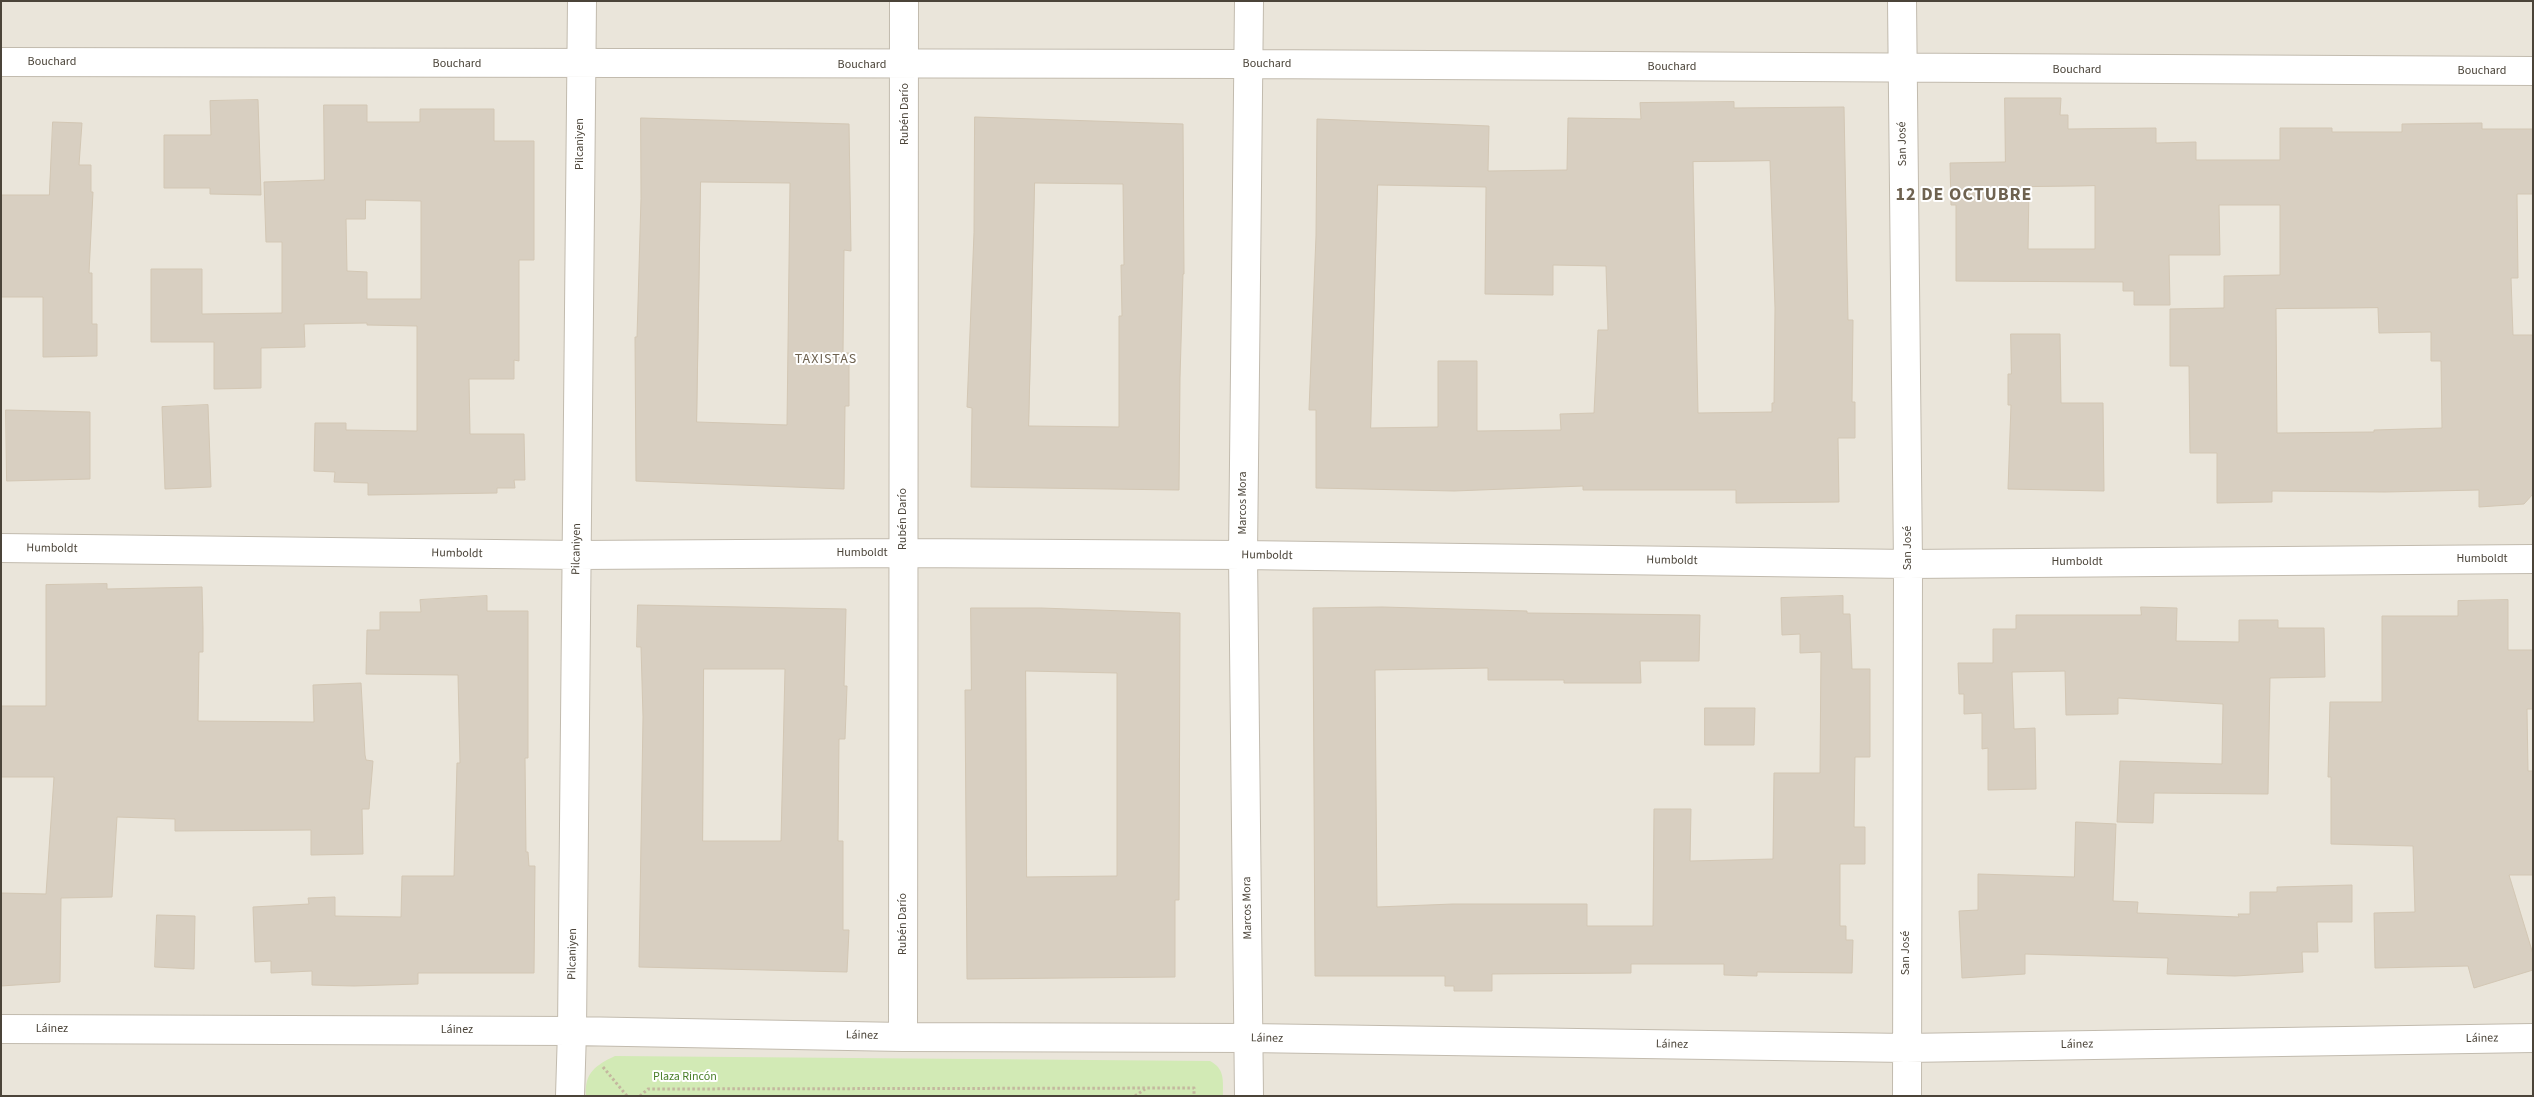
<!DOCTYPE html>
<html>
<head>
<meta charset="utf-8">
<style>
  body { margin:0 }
  #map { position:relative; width:2534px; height:1097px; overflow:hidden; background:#f6f3ec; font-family:"Source Sans 3",sans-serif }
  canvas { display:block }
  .frame { position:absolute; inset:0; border:2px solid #4b4439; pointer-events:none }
</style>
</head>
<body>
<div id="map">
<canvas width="2534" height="1097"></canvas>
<div class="frame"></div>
</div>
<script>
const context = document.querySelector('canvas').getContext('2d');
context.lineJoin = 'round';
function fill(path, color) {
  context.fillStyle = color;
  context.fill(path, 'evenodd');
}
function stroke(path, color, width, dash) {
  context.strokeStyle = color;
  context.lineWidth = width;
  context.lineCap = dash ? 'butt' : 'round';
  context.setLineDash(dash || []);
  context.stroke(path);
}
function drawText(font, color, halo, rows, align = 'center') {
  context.font = font + ' "Source Sans 3",sans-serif';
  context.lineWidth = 4;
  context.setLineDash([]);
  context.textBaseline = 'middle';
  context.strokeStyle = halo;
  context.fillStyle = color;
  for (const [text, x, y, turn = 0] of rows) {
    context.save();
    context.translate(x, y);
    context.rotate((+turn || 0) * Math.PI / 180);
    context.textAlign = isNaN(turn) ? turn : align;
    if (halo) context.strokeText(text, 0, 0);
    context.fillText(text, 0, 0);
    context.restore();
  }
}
const residential = new Path2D(`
  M1 1H2533V1096H1Z`);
const green = new Path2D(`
  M615 1056 1210 1061C1225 1069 1223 1080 1223 1096H586C584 1073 596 1065 615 1056Z`);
const building = new Path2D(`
  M2005 98H2061L2060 115H2068V129L2156 128V143L2196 142V160H2280V128H2332V132H2402V124L2482 123V129H2533V194H2517L2518 278H2511L2513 335H2533V494L2524 504 2479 507V490L2385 492 2272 491V502L2217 503V453H2190L2189 366H2170V309L2224 308V276L2280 275V205H2219L2220 255H2169L2170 305H2134V291H2123V282L1956 281V205H1951L1950 163 2005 162ZM2095 186V249H2028L2029 187ZM2378 308 2379 333 2431 332V361H2441L2442 428 2374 430V432L2277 433 2276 309Z
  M258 100 261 195 210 194V188H164V135H211L210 101Z
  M1734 102V108L1844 107 1848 320H1853L1852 402H1855V438H1838L1839 502 1736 503V490H1583V486L1454 491 1316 488V410H1309L1316 236 1317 119 1489 126 1488 171 1567 170 1568 118 1641 119 1640 103ZM1770 161 1775 308 1774 403H1772V412L1698 413 1693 162ZM1378 185 1486 187 1485 294 1553 295V265L1606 266 1608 330H1598L1594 413 1560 414 1561 430 1477 431V361H1438V427L1371 428Z
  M324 105H367V122H420V109H494V141H534V260H519V361L514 360V379H469L470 434H524L525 480H514L515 488H497V493L368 495V483L334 482 335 472 314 471 315 423H346V430L417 431V326L367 325V323L304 324 305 347 261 348V388L214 389V342H151V269H202V314L282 313V242H266L264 182 324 180ZM366 200 421 201V299H367V272L347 271 346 219H365Z
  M975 117 1183 124 1184 274H1183L1180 378 1179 490 971 487 972 408 967 407 974 233ZM1035 183 1123 184 1124 265H1121L1122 316H1119V427L1029 426Z
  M641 118 849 124 851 251 844 250 843 353H849V406H845L844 489 636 481 635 337H637L641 199ZM701 182 790 183 787 425 697 422Z
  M53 122 82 123 79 165H91V192H93L89 273H92V324H97V356L43 357V297H1V195H49Z
  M2011 334H2060L2061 403H2103L2104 491 2008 489 2011 405H2008V374H2011Z
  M208 405 211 487 165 489 162 407Z
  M6 410 90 412V479L7 481Z
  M107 584V589L202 587 203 629V652H199L198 721 314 722 313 685 361 683 365 755 366 760 373 761 369 809H362L363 854 311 855V830L175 831V819L117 817 112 897 61 898 60 982 1 986V893L46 894 54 777H1V706H46V585Z
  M487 596V611H528V758H525L526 852H528L529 866H535L534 973H418V984L354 986 312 985V971L271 973V961L255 962 253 907 309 904 308 898 335 897V916L401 917 402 876H454L457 763H460L458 675 366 674 367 630H380V612H421L420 600Z
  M1843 596V614H1850L1852 669H1870V757H1855L1854 827H1865V864H1840V926H1846V940H1853L1852 973 1757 972V976L1724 975V964H1631V973L1492 974V991H1454V986H1445V976H1315L1313 608 1382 607 1527 611V613L1700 615 1699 661H1640L1641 683H1564V680H1488V668L1375 670 1377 907 1453 904H1587V926H1653L1654 809H1691L1690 861 1773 859 1774 773H1820L1821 652 1800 653V634L1782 635 1781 598Z
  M2508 600V650H2533V709H2527L2528 771H2533V875H2509L2533 954V970L2474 988 2468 966 2375 968 2374 913 2415 912 2413 846 2331 844V777H2328L2330 702H2382V616H2458V601Z
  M638 605 846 609 844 686H847L845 739H839L838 841H843V930H849L847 972 639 967 643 717 641 647H637ZM704 669H785L781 841H703Z
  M2141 607 2177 608 2176 641 2239 642V620H2278V628H2324L2325 677 2270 678 2268 794 2154 793 2153 823 2117 822 2120 761 2222 764 2223 704 2118 698V714L2066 715 2065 671 2012 672 2014 729 2035 728 2036 789 1988 790V748L1982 749V713L1964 714V694H1959L1958 663H1993V629H2016V615H2141Z
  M971 608H1041L1180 613 1179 900H1175V977L967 979 965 690H971ZM1026 671 1117 673V876L1027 877Z
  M1705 708H1755L1754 745H1705Z
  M2076 822 2116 824 2113 901 2138 902 2137 913 2239 917 2238 914H2250V892H2277V887L2352 885V922H2317L2318 952H2302L2303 972 2235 976 2167 974 2168 958 2025 954V974L1962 978 1959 911 1978 910V874L2074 877Z
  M157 915 195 916 194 969 155 967Z`);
const path = new Path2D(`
  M603 1067 627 1096
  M640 1096 648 1089 1194 1088V1096
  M1135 1096 1145 1089`);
const minor = new Path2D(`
  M1902 1 1908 564 1907 1096
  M1 62 1247 64 2533 71
  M1 548 577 555 903 553 1243 555 1908 564 2533 559
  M1 1029 572 1031 903 1037 1249 1038 1906 1048 2533 1038
  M903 1037 904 1
  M570 1096 572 1031 582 1
  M1249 1096 1243 555 1249 1`);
const streetNames = [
  ["Bouchard",52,62],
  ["Bouchard",457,64],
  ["Bouchard",1267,64],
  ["Bouchard",862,65],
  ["Bouchard",1672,67],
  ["Bouchard",2077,70],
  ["Bouchard",2482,71],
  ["Rubén Darío",905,114,-90],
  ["Pilcaniyen",580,144,-90],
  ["San José",1903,144,-91],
  ["Marcos Mora",1243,503,-90],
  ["Rubén Darío",903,519,-90],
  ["San José",1908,548,-90],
  ["Humboldt",52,549,1],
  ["Pilcaniyen",577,549,-89],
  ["Humboldt",862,553],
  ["Humboldt",457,554,1],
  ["Humboldt",1267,556,1],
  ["Humboldt",2482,559],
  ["Humboldt",1672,561,1],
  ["Humboldt",2077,562],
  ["Marcos Mora",1248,908,-91],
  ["Rubén Darío",903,924,-90],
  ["San José",1906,953,-90],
  ["Pilcaniyen",573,954,-89],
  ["Láinez",52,1029],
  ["Láinez",457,1030],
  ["Láinez",862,1036,1],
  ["Láinez",1267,1039,1],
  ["Láinez",2482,1039,-1],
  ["Láinez",1672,1045,1],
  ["Láinez",2077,1045,-1]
];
const parkNames = [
  ["Plaza Rincón",685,1077]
];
const neighbourhoodNames = [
  ["TAXISTAS",826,360]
];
const districtNames = [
  ["12 DE OCTUBRE",1964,196]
];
fill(residential, '#eae5da');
fill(green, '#d2eab5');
fill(building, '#d8cfc1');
stroke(building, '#d3c7b4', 1);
stroke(minor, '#c2bbae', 30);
stroke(path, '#c4b79f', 3, [2.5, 2.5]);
stroke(minor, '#fff', 28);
drawText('12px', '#4b4439', '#fff', streetNames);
drawText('12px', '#4a7f2a', '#fff', parkNames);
context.letterSpacing = '1px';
drawText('14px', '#6e6250', '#fff', neighbourhoodNames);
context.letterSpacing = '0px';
context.letterSpacing = '1px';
drawText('bold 18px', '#6e6250', '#fff', districtNames);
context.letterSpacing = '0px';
</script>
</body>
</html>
